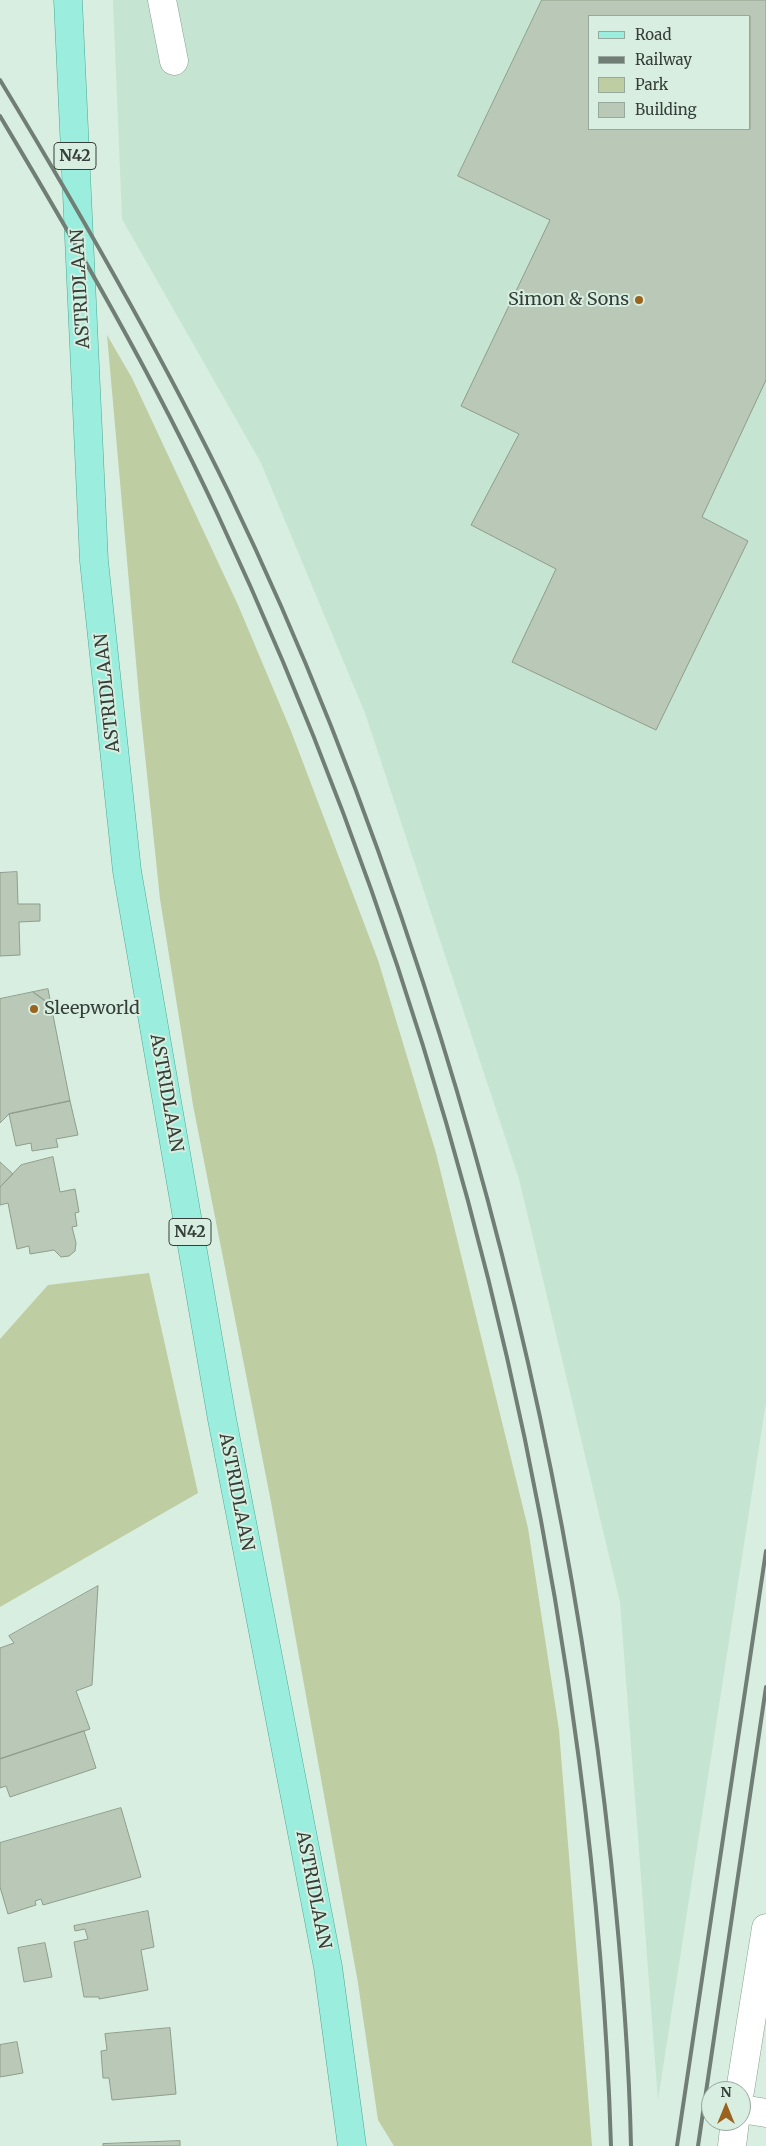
<!DOCTYPE html>
<html>
<head>
<meta charset="utf-8">
<style>
  body { margin:0 }
  #map { position:relative; width:766px; height:2146px; overflow:hidden; background:#d8eee0; font-family:Merriweather,serif }
  canvas { display:block }
  .legend { position:absolute; left:588px; top:15px; width:162px; height:115px; box-sizing:border-box; background:#d8eee0; border:1px solid #97a89d; margin:0; padding:6px 9px; list-style:none; font-size:15px; color:#353e38 }
  .legend li { display:flex; align-items:center; gap:10px; height:25px }
  .legend b { width:25px; border:1px solid #97a89d }
  .north { position:absolute; left:701px; top:2081px; width:50px; height:50px; box-sizing:border-box; background:#d8eee0; border:1px solid #97a89d; border-radius:50%; rotate:0deg; font-size:14px; font-weight:700; line-height:20px; text-align:center; color:#353e38 }
  .north::after { content:''; display:block; margin:auto; width:18px; height:22px; background:#9a631e; clip-path:polygon(50% 0,100% 100%,50% 72%,0 100%) }
</style>
</head>
<body>
<div id="map">
<canvas width="766" height="2146"></canvas>
<ul class="legend">
<li><b style="height:6px;background:#9beddd"></b>Road</li>
<li><b style="height:6px;background:#707e75"></b>Railway</li>
<li><b style="height:14px;background:#bfcda2"></b>Park</li>
<li><b style="height:14px;background:#bac9b7"></b>Building</li>
</ul>
<div class="north">N</div>
</div>
<script>
const context = document.querySelector('canvas').getContext('2d');
context.lineJoin = 'round';
function fill(path, color) {
  context.fillStyle = color;
  context.fill(path, 'evenodd');
}
function stroke(path, color, width, dash) {
  context.strokeStyle = color;
  context.lineWidth = width;
  context.lineCap = dash ? 'butt' : 'round';
  context.setLineDash(dash || []);
  context.stroke(path);
}
function drawText(font, color, halo, rows, align = 'center') {
  context.font = font + ' Merriweather,serif';
  context.lineWidth = 4;
  context.setLineDash([]);
  context.textBaseline = 'middle';
  context.strokeStyle = halo;
  context.fillStyle = color;
  for (const [text, x, y, turn = 0] of rows) {
    context.save();
    context.translate(x, y);
    context.rotate((+turn || 0) * Math.PI / 180);
    context.textAlign = isNaN(turn) ? turn : align;
    if (halo) context.strokeText(text, 0, 0);
    context.fillText(text, 0, 0);
    context.restore();
  }
}
const built = new Path2D(`
  M113 0H766V1402L658 2100 620 1602 519 1179 365 713 261 463 122 219ZM590 16H750V129H590Z`);
const green = new Path2D(`
  M107 335 132 378 238 605 291 731 378 960 436 1153 528 1528 559 1730 592 2146H394L378 2120 358 1983 271 1502 193 1105 160 899 140 707Z
  M149 1273 198 1493 0 1607V1339L48 1285Z`);
const building = new Path2D(`
  M542 0H766V380L702 517 748 541 656 730 512 662 556 569 471 525 519 434 461 406 550 220 458 176ZM590 16H750V129H590Z
  M17 872 18 904H40V921L19 922 20 955 0 956V873Z
  M48 989 51 1005 33 992Z
  M33 992 51 1005 70 1101 9 1114 0 1123V999Z
  M70 1101 78 1135 56 1139 58 1147 32 1151 31 1143 16 1146 9 1114Z
  M53 1157 60 1192 75 1189 79 1212 75 1213 77 1226 72 1227 76 1243 75 1251 69 1256 61 1257 54 1250 30 1254 29 1246 17 1249 8 1203 0 1205V1187L21 1165Z
  M0 1162 13 1174 0 1187Z
  M98 1586 92 1685 76 1691 90 1729 0 1759V1648L14 1643 9 1636Z
  M84 1731 96 1768 10 1797 6 1786 0 1788V1759Z
  M121 1808 141 1877 43 1905 41 1899 35 1901 36 1905 8 1914 0 1887V1843Z
  M148 1911 154 1947 141 1950 148 1990 99 1999V1997H84L74 1942 88 1939 85 1929 75 1931 74 1926Z
  M45 1943 52 1977 24 1982 18 1948Z
  M170 2028 176 2094 112 2100 109 2078H103L101 2051 107 2050 105 2034Z
  M17 2042 23 2073 0 2077V2045Z
  M180 2141V2146H103V2144Z`);
const minor = new Path2D(`
  M162 0 174 61
  M740 2091 766 1928
  M741 2109 766 2113
  M732 2146 735 2121`);
const primary = new Path2D(`
  M68 0 94 561 127 871 222 1419 328 1967 352 2146`);
const rail = new Path2D(`
  M0 80C81 214 160 351 229 493 305 650 369 816 423 982 516 1268 579 1562 611 1861 621 1956 629 2051 631 2146
  M0 116C77 245 153 376 217 513 401 907 523 1328 579 1760 596 1888 607 2017 611 2146
  M677 2146 766 1551
  M698 2146 766 1687`);
const markers = [
  [639,300,5,"#9a631e"],
  [34,1009,5,"#9a631e"]
];
const shields = [
  [75,156,42],
  [190,1232,42]
];
const shieldNames = [
  ["N42",75,156],
  ["N42",190,1232]
];
const streetNames = [
  ["ASTRIDLAAN",81,289,-93],
  ["ASTRIDLAAN",108,693,-96],
  ["ASTRIDLAAN",166,1093,80],
  ["ASTRIDLAAN",236,1492,79],
  ["ASTRIDLAAN",313,1890,79]
];
const poiNames = [
  ["Simon & Sons",629,300],
  ["Sleepworld",44,1009,"left"]
];
fill(built, '#c6e4d2');
fill(green, '#bfcda2');
fill(building, '#bac9b7');
stroke(building, '#8f9d8c', 1);
stroke(minor, '#889d90', 29);
stroke(primary, '#4ca894', 29);
stroke(minor, '#fff', 28);
stroke(primary, '#9beddd', 28);
stroke(rail, '#707e75', 4);
for (const [x, y, r, color] of markers) {
  const dot = new Path2D();
  dot.arc(x, y, r, 0, 2 * Math.PI);
  context.fillStyle = color;
  context.fill(dot);
  stroke(dot, '#d8eee0', 2);
}
for (const [x, y, w] of shields) {
  const box = new Path2D();
  box.roundRect(x - w / 2, y - 13.5, w, 27, 4);
  context.fillStyle = '#d8eee0';
  context.fill(box);
  stroke(box, '#353e38', 1);
}
drawText('bold 16px', '#353e38', null, shieldNames);
drawText('18px', '#353e38', '#d8eee0', streetNames);
drawText('18px', '#353e38', '#d8eee0', poiNames, 'right');
</script>
</body>
</html>
